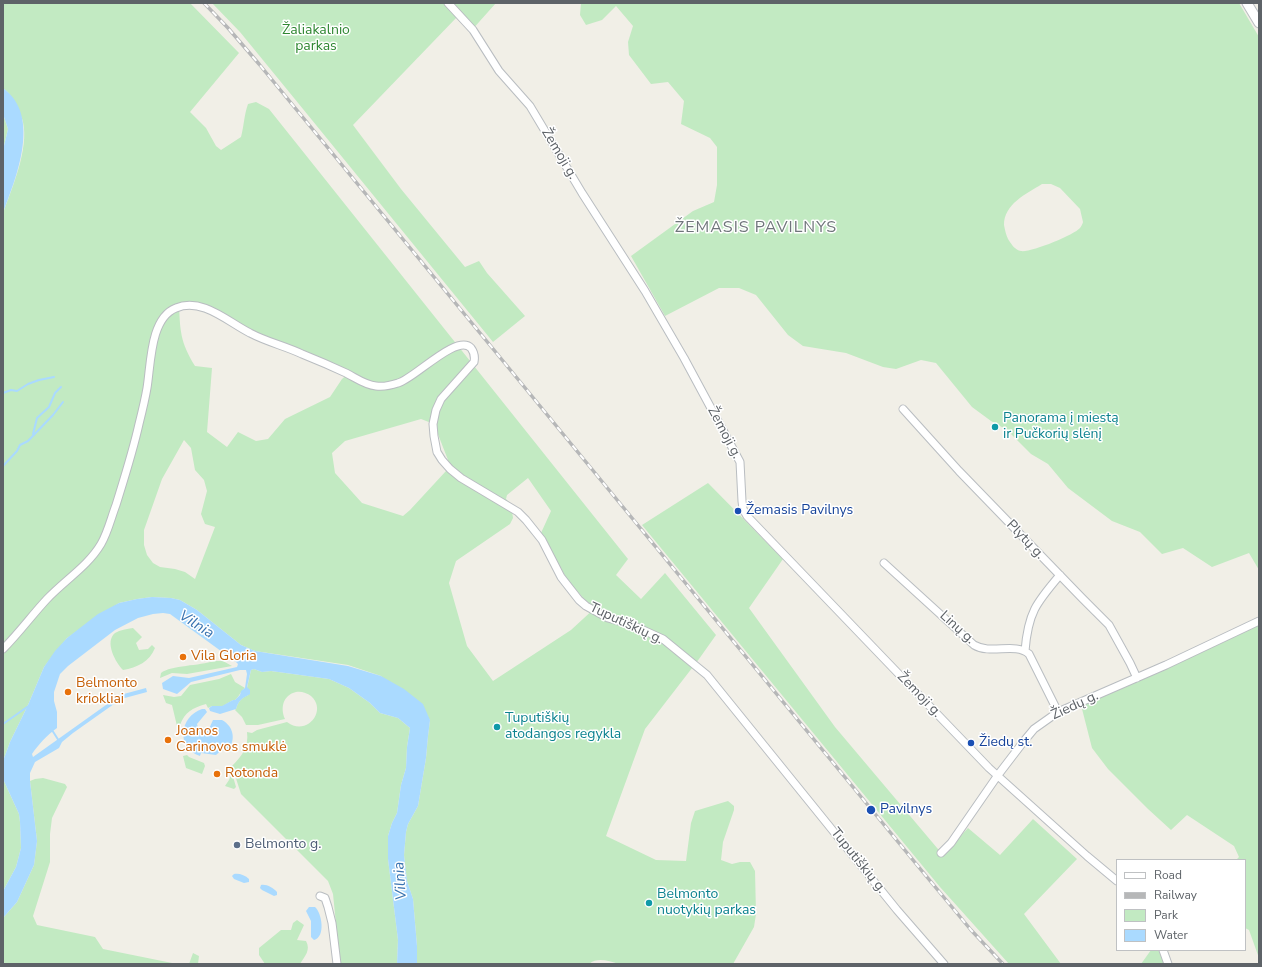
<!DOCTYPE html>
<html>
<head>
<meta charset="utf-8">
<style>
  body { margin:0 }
  #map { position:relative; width:1262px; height:967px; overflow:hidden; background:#f1efe7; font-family:"Nunito Sans",sans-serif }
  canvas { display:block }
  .frame { position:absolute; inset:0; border:4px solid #5e6368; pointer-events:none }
  .legend { position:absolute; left:1116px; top:859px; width:130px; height:92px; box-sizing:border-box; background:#fff; border:1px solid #bfc1c3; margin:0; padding:5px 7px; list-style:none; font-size:12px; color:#5e6368 }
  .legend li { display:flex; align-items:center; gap:8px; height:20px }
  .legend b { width:20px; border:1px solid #bfc1c3 }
</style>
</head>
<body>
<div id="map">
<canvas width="1262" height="967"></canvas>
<div class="frame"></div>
<ul class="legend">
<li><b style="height:5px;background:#fff"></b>Road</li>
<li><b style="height:5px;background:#b6b7b8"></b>Railway</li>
<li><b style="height:11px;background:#c2eac2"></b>Park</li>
<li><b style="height:11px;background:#aadaff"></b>Water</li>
</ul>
</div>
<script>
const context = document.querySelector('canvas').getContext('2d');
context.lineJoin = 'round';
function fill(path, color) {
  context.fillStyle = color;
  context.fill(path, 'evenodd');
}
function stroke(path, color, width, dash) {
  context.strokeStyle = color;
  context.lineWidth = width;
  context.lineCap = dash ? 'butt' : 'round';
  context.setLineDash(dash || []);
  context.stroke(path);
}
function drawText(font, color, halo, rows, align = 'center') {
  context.font = font + ' "Nunito Sans",sans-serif';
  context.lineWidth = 3;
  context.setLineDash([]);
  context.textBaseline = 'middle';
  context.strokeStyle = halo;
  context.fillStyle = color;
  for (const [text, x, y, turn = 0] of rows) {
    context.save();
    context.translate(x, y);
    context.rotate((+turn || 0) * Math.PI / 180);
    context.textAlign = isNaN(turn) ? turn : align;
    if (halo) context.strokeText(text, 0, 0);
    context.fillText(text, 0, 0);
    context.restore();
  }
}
const green = new Path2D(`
  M3 3H190L239 53 190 112 206 128 216 146 221 150 241 137C244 126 244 115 248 104L256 102 269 109 628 559 616 575 641 599 665 573 716 635 699 659 645 729 606 836 656 860 686 861 691 823 695 811 728 801 734 806V810L723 842 721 860 732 864 740 862H750L755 871 756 914 754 927 733 964H619C608 961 598 957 589 964H417V946L413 899 407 881 404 855 406 832 408 824 418 806 426 758 428 736 430 720 381 676 348 665 255 651 241 645 197 610 180 600 171 598 152 597 137 599 119 603 67 638 44 667 28 705 10 742 3 761V213C12 188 29 149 23 122 22 117 18 111 15 105 12 98 10 93 3 88ZM193 302 202 304 264 337 349 373 342 379 330 397 285 419 268 439 256 441 238 432 227 447 207 432 212 368 195 366C180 342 180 330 179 303ZM421 419 434 424 448 460 446 471 410 510 403 516 362 503 335 473 332 453 345 441ZM184 440 191 448 195 470 204 480 207 491 201 514 205 524 215 527 195 579 185 572 175 569 160 567 153 563 147 555 144 545V530L162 479ZM528 478 551 511 541 533 568 581 586 601 596 607 571 630 493 681 467 646 449 583 456 561 510 524 513 518 511 504 506 499 507 495Z
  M212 3H496L471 31 457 17 353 125 401 189 465 267 479 261 487 273 525 316 493 342 294 98 240 32Z
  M581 3H1239L1259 37V570L1249 553 1212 567 1183 548 1162 554 1140 532 1112 521 1068 488 1048 464 1031 454 1007 430 991 421 972 407 936 363 921 360 896 369 883 367 846 353 803 346 788 335 756 295 739 288H719L665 316 631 256 693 211 714 202 717 185V147L710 138 681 124 684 101 668 82 651 84 629 55 628 42 633 26 616 6 602 20 586 25 580 15ZM1042 184H1051L1060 188 1080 209 1083 222C1083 223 1081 227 1080 228 1074 235 1030 253 1021 251 1015 250 1012 245 1008 239 1006 235 1005 230 1004 225 1004 204 1026 194 1042 184Z
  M3 114 8 129 3 150Z
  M708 483 783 559 749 608 835 727 943 855 968 828 1000 855 1033 819 1077 859 1024 914 1061 964H1009L940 887 642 525Z
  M1259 624V958L1249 930 1245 928V860H1236L1239 857 1234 846 1187 815 1171 830 1148 809 1108 769 1092 748 1081 705 1135 680 1189 658Z
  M133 628 142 637 136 643 139 650 148 649 152 645 155 648C150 661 137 668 123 670 116 663 104 642 115 633 120 630 127 629 133 628Z
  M214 661H223L232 666 187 674 172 673 160 678 161 673C171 665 200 666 214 661Z
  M254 669 262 672 271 671 329 679 349 688 370 703 380 713 398 718 410 728 407 747 406 768 401 785 397 813 392 823 388 836V859L398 940 397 964H340L333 894 328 881 241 794 232 766C242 756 249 747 247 732L252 733 257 730 287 722C306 737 328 711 311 696 307 693 301 691 296 692 283 695 280 708 285 719L258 725H246L242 717 235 710 236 709C238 702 241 698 248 695L247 688 251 670Z
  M231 674 235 682 245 688C242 689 239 697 235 700H233L223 706H212L208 708 206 704C192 708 185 712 180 725L177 726 172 705 166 703 163 695 174 697 181 696 190 685 219 679Z
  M187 755 189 757 204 763 205 766 202 774 186 768 183 756Z
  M232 773 236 787 234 789 225 786 229 780Z
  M43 778 65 784 67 787 52 818 50 834V862L33 916 37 925 95 937 103 949 177 964H3V918L17 902 34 865 37 841 30 781 35 779Z
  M3 779 19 814 20 822 21 848 16 867 3 891Z
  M297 920 304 925 297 940 306 941C311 950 305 956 300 964H265L259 955V948L281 930H291L293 923Z
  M1151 950H1159L1164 964H1141Z
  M193 953 199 956 198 964H189Z`);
const water = new Path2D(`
  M3 88C42 116 16 178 3 213V150L8 129 3 114Z
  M152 597 171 598 180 600 197 610 241 645 255 651 348 666 381 676 404 689 423 704 430 720 428 736 426 758 418 806 408 824 406 832 404 855 407 881 413 899 417 946V964H397L398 940 388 859V836L392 823 397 813 401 785 406 768 407 747 410 728 398 718 380 713 370 703 349 688 329 679 271 671 262 672 254 669 251 670 247 687 250 690V694C242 699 239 699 236 709L220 714 210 711 209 708 212 706H222L233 700H235L240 695 241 691 245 688 247 674 246 670H240L191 682 177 694 163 689 162 683 173 676 189 678 237 667 238 664 236 662 170 614 163 613 153 614 138 618 115 630 68 666 60 674 54 692V701L57 712V728C47 735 38 745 32 754L33 757 120 695 146 688 147 692 121 699 73 733 62 742 59 748 35 762 30 773V781L37 841 34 865 17 902 3 918V891L16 867 21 848 20 822 19 814 3 779V761L10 742 28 705 44 667 55 651 67 638 98 614 119 603 137 599Z
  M202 709H205L207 712 197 724 199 731 202 733 208 731 213 720H222C234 727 236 739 228 751L224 748 216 755 201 753 200 756C176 748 179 717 202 709Z
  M234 874C239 873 245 875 249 879V882L244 883 234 879 232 876Z
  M261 885C267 884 273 888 277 892V895L274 896 262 890 260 888Z
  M309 907H315C322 913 326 937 314 940L311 937V921L306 911Z`);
const stream = new Path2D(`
  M3 393 11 390 17 391 28 384 39 380 54 377
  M33 434 37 418 49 407 55 393 61 387
  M3 466 17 451 20 445 28 441 53 415 63 402
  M3 724 30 705
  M52 730 59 741`);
const minor = new Path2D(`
  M448 3 473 30 499 71 530 106 582 193 645 291 684 358 740 462 742 501 743 509 747 516 989 768 1087 856 1117 881
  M903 409 959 471 1082 598 1109 625 1130 663 1137 678
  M884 563 974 645C991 655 1015 642 1029 654L1058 712
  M3 649C19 633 32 615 47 599 65 580 88 566 101 544 108 532 111 518 116 505 124 479 133 451 139 424 142 412 145 400 147 388 151 364 150 318 176 308 202 297 228 322 250 333 267 342 285 346 302 354 317 360 331 366 346 373 356 378 365 385 376 386 383 387 392 385 398 383 414 379 457 333 471 348 474 352 475 357 474 362L441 399 436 410 433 424 434 436 437 452 442 460 450 469 461 478 518 512 526 520 542 540 561 577 579 600 586 606 608 618 632 625 663 639 707 675 897 910 944 964
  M1025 651C1028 613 1036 603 1060 575
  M941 853 951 843 998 775 1024 741 1034 729 1058 712 1166 665 1259 621
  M320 896 325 898 328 907 332 923 337 964
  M1163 950 1168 964`);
const tertiary = new Path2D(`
  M1247 3 1259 23`);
const rail = new Path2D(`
  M204 3 228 28 259 64 922 871 971 930 1003 964`);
const markers = [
  [995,427,4,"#0f9aa8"],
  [738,511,4,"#1a4fb4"],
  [183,657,4,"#e8710a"],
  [68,692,4,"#e8710a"],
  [497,727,4,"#0f9aa8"],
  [168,740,4,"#e8710a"],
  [971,743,4,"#1a4fb4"],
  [217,774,4,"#e8710a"],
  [871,810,5,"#1a4fb4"],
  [237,845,4,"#5c6f8a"],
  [649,903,4,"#0f9aa8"]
];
const parkNames = [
  ["Žaliakalnio",316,31],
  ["parkas",316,47]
];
const streetNames = [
  ["Žemoji g.",559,154,59],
  ["Žemoji g.",724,433,62],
  ["Plytų g.",1025,540,46],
  ["Tuputiškių g.",626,624,25],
  ["Linų g.",957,628,42],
  ["Žemoji g.",919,695,46],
  ["Žiedų g.",1075,706,-25],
  ["Tuputiškių g.",858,861,51]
];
const cultureNames = [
  ["Panorama į miestą",1003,419],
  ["ir Pučkorių slėnį",1003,435],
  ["Tuputiškių",505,719],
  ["atodangos regykla",505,735],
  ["Belmonto",657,895],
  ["nuotykių parkas",657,911]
];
const transitNames = [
  ["Žemasis Pavilnys",746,511],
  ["Žiedų st.",979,743],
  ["Pavilnys",880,810]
];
const foodNames = [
  ["Vila Gloria",191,657],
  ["Belmonto",76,684],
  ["kriokliai",76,700],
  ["Joanos",176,732],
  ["Carinovos smuklė",176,748],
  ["Rotonda",225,774]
];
const serviceNames = [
  ["Belmonto g.",245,845]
];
const waterNames = [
  ["Vilnia",196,625,33],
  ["Vilnia",401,881,-94]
];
const quarterNames = [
  ["ŽEMASIS PAVILNYS",756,228]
];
fill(green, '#c2eac2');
fill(water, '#aadaff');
stroke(stream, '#aadaff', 2);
stroke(minor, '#b9bdc1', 9);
stroke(tertiary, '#b9bdc1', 11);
stroke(minor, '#fff', 7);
stroke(tertiary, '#fff', 9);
stroke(rail, '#b6b7b8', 3.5);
stroke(rail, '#fff', 2, [6]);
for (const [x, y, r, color] of markers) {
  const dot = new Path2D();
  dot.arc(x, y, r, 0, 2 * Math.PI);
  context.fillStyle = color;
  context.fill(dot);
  stroke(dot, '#fff', 1.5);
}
drawText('14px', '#2f8732', '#fff', parkNames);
drawText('14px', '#5e6368', '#fff', streetNames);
drawText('14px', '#0d838f', '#fff', cultureNames, 'left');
drawText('14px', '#164399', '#fff', transitNames, 'left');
drawText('14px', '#c56008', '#fff', foodNames, 'left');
drawText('14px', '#4e5e75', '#fff', serviceNames, 'left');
drawText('italic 15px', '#3a74b1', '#fff', waterNames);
context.letterSpacing = '1px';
drawText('16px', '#6f757a', '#fff', quarterNames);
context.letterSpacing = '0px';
</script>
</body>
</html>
